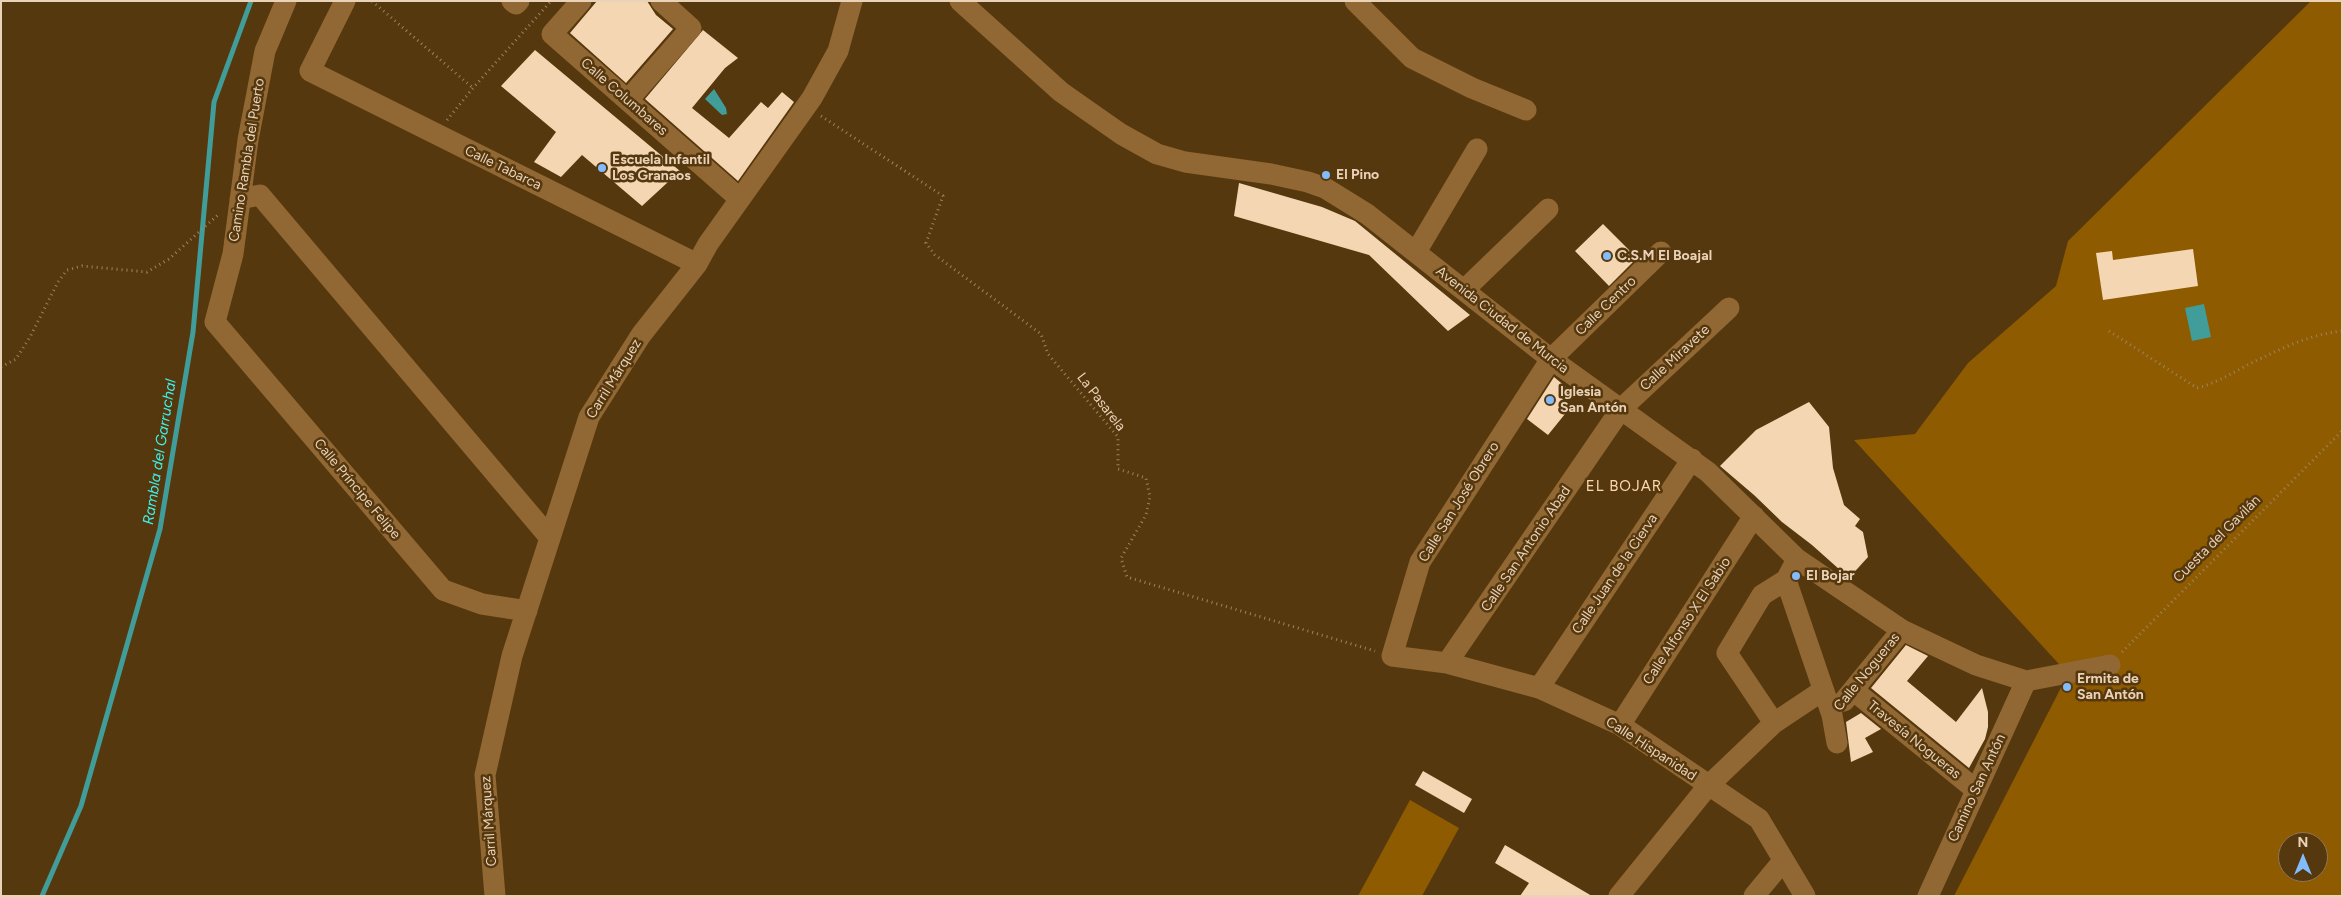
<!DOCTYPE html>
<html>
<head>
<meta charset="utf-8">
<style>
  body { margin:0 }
  #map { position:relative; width:2343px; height:897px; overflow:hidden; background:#56380e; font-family:Figtree,sans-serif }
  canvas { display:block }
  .frame { position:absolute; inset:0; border:2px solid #e9d2b8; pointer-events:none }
  .north { position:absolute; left:2278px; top:832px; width:50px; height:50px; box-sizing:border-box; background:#56380e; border:1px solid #917652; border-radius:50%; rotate:0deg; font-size:14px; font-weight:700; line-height:20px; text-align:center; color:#e9d2b8 }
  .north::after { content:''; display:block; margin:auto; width:18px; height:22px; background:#83bcfb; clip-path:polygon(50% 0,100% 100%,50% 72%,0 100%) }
</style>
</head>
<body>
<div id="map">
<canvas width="2343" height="897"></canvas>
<div class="frame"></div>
<div class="north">N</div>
</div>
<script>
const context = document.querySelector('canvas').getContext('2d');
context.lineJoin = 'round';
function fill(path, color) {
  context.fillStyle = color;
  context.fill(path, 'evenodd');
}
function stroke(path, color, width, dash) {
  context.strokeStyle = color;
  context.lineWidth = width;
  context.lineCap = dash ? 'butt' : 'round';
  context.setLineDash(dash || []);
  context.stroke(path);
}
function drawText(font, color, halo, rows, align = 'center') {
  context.font = font + ' Figtree,sans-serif';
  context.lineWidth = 5;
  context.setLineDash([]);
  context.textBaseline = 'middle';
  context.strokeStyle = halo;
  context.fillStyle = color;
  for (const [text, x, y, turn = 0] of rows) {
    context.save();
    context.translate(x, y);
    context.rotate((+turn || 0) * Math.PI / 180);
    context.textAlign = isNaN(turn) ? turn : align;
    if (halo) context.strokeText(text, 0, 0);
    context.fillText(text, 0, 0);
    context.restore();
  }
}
const green = new Path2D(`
  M2311 1H2342V896H1954L2068 674 1854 440 1915 434 1968 363 2056 286 2068 241ZM2288 842H2318V872H2288Z
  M1410 800 1459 828 1422 896H1358Z`);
const water = new Path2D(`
  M714 89 726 108 727 114 722 115 705 99Z
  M2204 304 2211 337 2192 341 2185 308Z`);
const stream = new Path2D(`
  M42 896 81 806 160 529 193 332 214 102 251 1`);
const building = new Path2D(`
  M597 1H647L656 15 673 29 626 83 570 33Z
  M703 30 738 58 725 68 692 108 729 138 761 102 768 108 782 92 794 102 738 181 645 99Z
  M535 50 680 171 642 206 582 155 561 177 534 162 556 132 501 86Z
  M1239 183 1322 207 1355 221 1470 315 1448 331 1369 255 1234 216Z
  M1603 224 1637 258 1609 286 1575 251Z
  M2193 249 2198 286 2103 300 2096 253 2112 251 2113 260Z
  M1554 377 1572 392 1559 408 1565 414 1548 435 1527 419Z
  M1809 402 1829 427 1833 468 1844 505 1860 519 1855 526 1863 532 1868 557 1849 578 1812 545 1782 522 1754 495 1720 466 1756 430Z
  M1906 645 1928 656 1907 681 1956 722 1982 688 1988 712V727L1985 739 1969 768 1871 688Z
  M1861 713 1881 729 1865 738 1873 752 1851 762 1846 722Z
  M1423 771 1472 799 1464 813 1415 785Z
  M1505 845 1592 896H1520L1529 883 1495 863Z`);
const path = new Path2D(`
  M372 1 473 88
  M821 116 943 196 926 243 935 255 1041 334 1048 354 1118 437V469L1146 478 1150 497 1146 515 1121 558 1127 577 1375 651
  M447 120 473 88 551 1
  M2109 331 2197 388C2221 382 2241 367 2264 357 2288 345 2315 334 2342 331
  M1 367 16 359 30 337 58 282 67 270 82 266 147 272 169 259 219 214
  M2122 652 2342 431`);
const minor = new Path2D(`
  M286 1 265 51 248 140 233 254 215 322 443 590 482 604 527 611
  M345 1 310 71 697 264
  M512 1 516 4 519 1
  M581 1 552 34 740 199
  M960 1 1061 92 1121 134 1157 154 1185 162 1271 174 1308 182 1325 188 1367 214 1551 359 1708 472 1797 559 1902 630 1976 665 2026 681 2110 665
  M1355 1 1412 58 1472 88 1526 110
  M628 100 691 28 661 1
  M240 199 260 195 550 538
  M1416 252 1477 149
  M1661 252 1551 359 1420 562 1392 656 1447 663 1539 688 1620 725 1759 819 1805 896
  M1464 290 1548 209
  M1786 580 1832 715 1837 743
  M1447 663 1621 409 1729 308
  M1539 688 1692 459
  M1853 690 1976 790
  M1844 701 1902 630
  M1774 723 1727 653 1762 595 1786 580 1797 559
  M1620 725 1754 516
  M495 896 485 775 512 656 589 417 641 335 697 264 708 244 812 98 838 51 852 1
  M1619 896 1708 786 1774 723 1822 691
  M1754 896 1783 861
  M1928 896 2026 681`);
const markers = [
  [602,168,5,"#83bcfb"],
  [1326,175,5,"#83bcfb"],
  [1607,256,5,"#83bcfb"],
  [1550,400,5,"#83bcfb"],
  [1796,576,5,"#83bcfb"],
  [2067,687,5,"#83bcfb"]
];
const streetNames = [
  ["Calle Columbares",624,97,41],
  ["Camino Rambla del Puerto",247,160,-81],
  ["Calle Tabarca",503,168,26],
  ["Calle Centro",1606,306,-44],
  ["Avenida Ciudad de Murcia",1502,320,38],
  ["Calle Miravete",1675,358,-43],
  ["Carril Márquez",614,379,-58],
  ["La Pasarela",1101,402,52],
  ["Calle Príncipe Felipe",357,489,50],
  ["Calle San José Obrero",1459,502,-58],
  ["Cuesta del Gavilán",2217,539,-45],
  ["Calle San Antonio Abad",1526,549,-56],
  ["Calle Juan de la Cierva",1615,574,-56],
  ["Calle Alfonso X El Sabio",1687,621,-57],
  ["Calle Nogueras",1867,672,-51],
  ["Travesía Nogueras",1914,740,39],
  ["Calle Hispanidad",1651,749,33],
  ["Camino San Antón",1977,788,-65],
  ["Carril Márquez",489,821,-94]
];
const poiNames = [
  ["Escuela Infantil",612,160],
  ["Los Granaos",612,176],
  ["El Pino",1336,175],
  ["C.S.M El Boajal",1617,256],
  ["Iglesia",1560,392],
  ["San Antón",1560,408],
  ["El Bojar",1806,576],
  ["Ermita de",2077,679],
  ["San Antón",2077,695]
];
const waterNames = [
  ["Rambla del Garruchal",160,452,-81]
];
const neighbourhoodNames = [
  ["EL BOJAR",1624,487]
];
fill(green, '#8e5b00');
fill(water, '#419d99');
stroke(stream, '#419d99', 5);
fill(building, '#f4d6b2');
stroke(path, '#9e8361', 3, [1, 4]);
stroke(minor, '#916833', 21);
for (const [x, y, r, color] of markers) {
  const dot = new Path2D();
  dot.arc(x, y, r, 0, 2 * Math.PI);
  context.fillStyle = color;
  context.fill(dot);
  stroke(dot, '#56380e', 2);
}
drawText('14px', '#e9d2b8', '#56380e', streetNames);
drawText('bold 14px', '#e9d2b8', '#56380e', poiNames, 'left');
drawText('italic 15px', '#3cf2ec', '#56380e', waterNames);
context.letterSpacing = '1px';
drawText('15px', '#fcd8ac', '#56380e', neighbourhoodNames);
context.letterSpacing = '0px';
</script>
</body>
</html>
